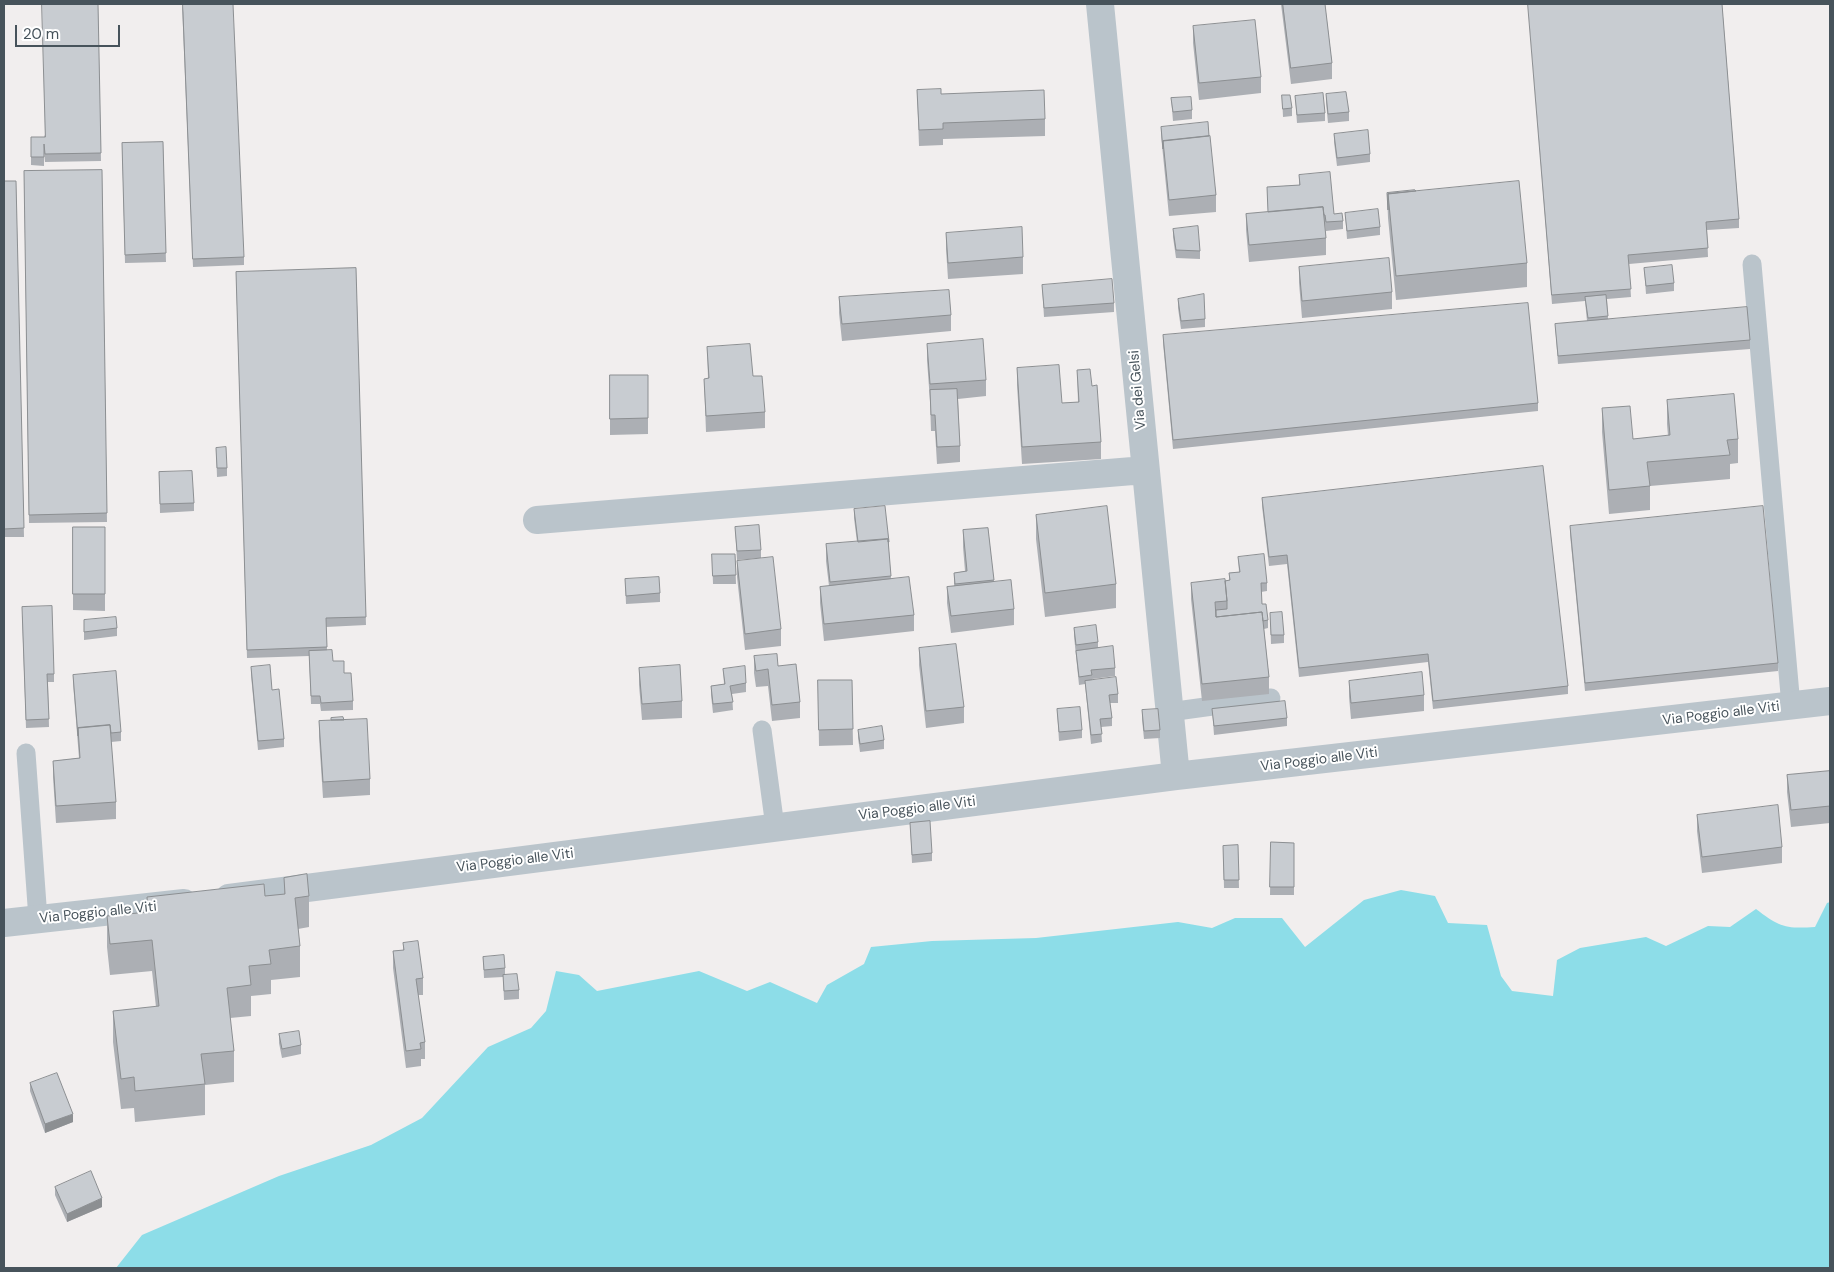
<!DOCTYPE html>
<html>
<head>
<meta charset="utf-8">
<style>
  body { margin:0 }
  #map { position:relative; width:1834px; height:1272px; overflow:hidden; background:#f1eeee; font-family:"DM Sans",sans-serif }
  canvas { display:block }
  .frame { position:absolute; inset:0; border:5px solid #47535b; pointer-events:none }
  .scale { position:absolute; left:15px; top:25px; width:105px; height:22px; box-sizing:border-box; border:2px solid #47535b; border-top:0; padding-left:6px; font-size:15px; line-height:18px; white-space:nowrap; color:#47535b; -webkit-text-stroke:4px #fff; paint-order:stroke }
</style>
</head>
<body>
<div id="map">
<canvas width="1834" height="1272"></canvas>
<div class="frame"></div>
<div class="scale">20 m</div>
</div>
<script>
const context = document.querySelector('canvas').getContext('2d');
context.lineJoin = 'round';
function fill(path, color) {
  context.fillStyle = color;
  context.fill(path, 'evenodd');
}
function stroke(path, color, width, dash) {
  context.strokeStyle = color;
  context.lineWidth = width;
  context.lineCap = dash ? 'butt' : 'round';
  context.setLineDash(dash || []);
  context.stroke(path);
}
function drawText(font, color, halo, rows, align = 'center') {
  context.font = font + ' "DM Sans",sans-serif';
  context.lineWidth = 4;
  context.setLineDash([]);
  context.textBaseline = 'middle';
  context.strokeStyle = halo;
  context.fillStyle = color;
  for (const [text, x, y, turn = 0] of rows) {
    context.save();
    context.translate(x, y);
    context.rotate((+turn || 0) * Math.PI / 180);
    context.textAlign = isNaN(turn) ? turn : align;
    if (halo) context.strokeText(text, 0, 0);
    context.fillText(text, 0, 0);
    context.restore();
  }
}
const water = new Path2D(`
  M1401 890 1435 896 1448 923 1487 925 1501 976 1512 991 1553 996 1557 960 1580 948 1646 937 1666 946 1708 926 1730 927 1756 909C1779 927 1786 929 1815 927L1827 903 1830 902V1268H116L142 1235 279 1176 371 1145 422 1118 488 1047 531 1028 546 1011 556 971 579 975 597 991 699 971 747 991 770 982 817 1003 827 985 864 964 871 947 932 941 1036 938 1178 922 1212 928 1235 918H1282L1305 947 1364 900Z`);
const lane = new Path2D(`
  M1752 264 1791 706
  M1169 712 1271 698
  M762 730 775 827
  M26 753 38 919`);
const street = new Path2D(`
  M1100 4 1176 776
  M537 520 1145 470
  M229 898 1176 776 1830 701
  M4 923 184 903`);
const wall = new Path2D(`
  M98 4 101 161 45 162 44 152V166L31 165V137H44Z
  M182 4 244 257V265L193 267Z
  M1281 4H1325L1332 63V79L1291 84Z
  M1528 4H1722L1739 219V228L1707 230 1708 257 1629 264 1631 297 1607 299 1608 319 1750 340V349L1558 364 1555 324 1587 321 1585 301 1552 304Z
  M1193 26 1261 77V93L1199 100 1193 43Z
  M917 90 941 94 1045 119V136L943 139V145L919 146Z
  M1326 94 1349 112V121L1328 123 1326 102Z
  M1282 95 1292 108V116L1283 117Z
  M1295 96 1325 113V121L1297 123Z
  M1171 98 1192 110V119L1173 121Z
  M1161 127 1209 136 1216 195V212L1169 216 1161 135Z
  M1334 134 1370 154V162L1337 166 1334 142Z
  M163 142 166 262 125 263 122 143Z
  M102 170 107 522 29 523 24 171Z
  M1299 175 1334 214 1343 221V229L1326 231 1325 223 1326 238V255L1249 262 1246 230V214L1268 212 1267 187 1299 185Z
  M4 181H16L24 537H4Z
  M1416 191 1527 263V287L1396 300 1388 218 1387 193Z
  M1345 213 1380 227V235L1347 239Z
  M1173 229 1200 251V259L1176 258 1173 237Z
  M946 233 1023 257V274L948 279 946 249Z
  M1299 267 1392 292V309L1302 318 1299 283Z
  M356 268 366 625 326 627 327 650 333 661 344 673 353 701V710L321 711 320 704H311L309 656 247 658 236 272Z
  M1644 268 1674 283V291L1646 294Z
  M1042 285 1114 303V312L1044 317Z
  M839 297 951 315V331L842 341 839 313Z
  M1178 299 1205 319V327L1181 329 1178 308Z
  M1163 335 1538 403V411L1173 449 1163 343Z
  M927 344 986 380V396L958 399 960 446V462L937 464 935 431H931L930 401 927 360Z
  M707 347 753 376 765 412V428L706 432 704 379 708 378Z
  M1017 368 1062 403 1078 402 1077 370 1092 386 1101 442V459L1022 464 1017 385Z
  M610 375H648V434L610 435Z
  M1667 400 1738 439V463L1730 464V479L1650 486V510L1609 514 1602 432V408L1633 439 1668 436 1667 424Z
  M216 448 227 468V476L217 477Z
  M159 472 194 503V511L160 513Z
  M1262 498 1568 686V694L1433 709 1428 662 1299 677 1287 564 1269 566 1262 506Z
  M854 509 889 542V551L891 579 914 615V631L824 641 820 603V587L829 586 826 561V544L857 542 854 518Z
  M1036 515 1116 584V608L1045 617 1036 539Z
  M1570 526 1778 663V671L1585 691 1570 534Z
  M73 527H105V611L73 610Z
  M735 527 761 550V558L737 560Z
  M988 528 994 582 1014 609V625L951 633 947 603V587L954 586V573L965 571 963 547V530Z
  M712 554H735L736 584H713Z
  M1238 557 1267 583V591L1261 592 1262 604 1268 620V628L1264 629 1269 677V694L1202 701 1191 599V583L1229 580V573L1239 572Z
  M737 561 781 629V646L745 650 737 577Z
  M625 579 660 593V602L626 604Z
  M1270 613 1284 635V643L1271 644Z
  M22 615 54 674V682H48L49 727 26 728Z
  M84 620 117 628V636L84 640Z
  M1074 628 1098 642V648L1115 668V676L1092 679V680L1118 694V703H1110L1112 718V726L1101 727 1102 742 1091 744 1085 684 1079 685 1074 636Z
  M919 648 964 707V723L926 728 919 665Z
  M754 656 778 666 800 702V718L772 721 768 686 756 687 754 673Z
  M251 667 272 690 284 739V747L258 750 251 675Z
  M639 668 682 701V718L642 720 639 685Z
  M723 669 746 683V692L732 694 733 710 713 713 711 695V686L724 684Z
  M73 675 121 732V741L111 742 116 802V819L56 823 53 777V761L79 758 73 683Z
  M818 680H852L853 745 819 746Z
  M1349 681 1424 695V711L1351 719 1349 697Z
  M1057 709 1082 730V738L1059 741Z
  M1212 709 1287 718V726L1214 735Z
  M1142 710 1160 730V738L1144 739 1142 719Z
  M344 720 370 779V795L323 798 319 737V721Z
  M858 730 884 740V749L860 752 858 738Z
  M1830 771V823L1791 827 1787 792V775Z
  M1697 815 1782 847V863L1702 873 1697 831Z
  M910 823 932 853V861L912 863Z
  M1271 842 1294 843V895H1270Z
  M1238 845 1239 888H1224L1223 846Z
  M284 878 309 896V927L298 929 300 946V977L271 980V994L251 996V1016L230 1018 234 1051V1082L205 1085V1115L135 1122 134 1108 121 1109 113 1042V1011L156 1007 152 971 110 975 107 947V916L147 912V897L265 896 284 894Z
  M403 943 423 978V995H418L425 1042V1059H421V1066L406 1068 393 968V951L403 950Z
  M483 957 505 968V975L519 990V999L504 1000 503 977 484 978Z
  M279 1034 301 1045V1054L282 1058 279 1043Z
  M30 1083 73 1122 45 1133 30 1091Z
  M55 1187 102 1207 67 1222 55 1195Z`);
const shadedWall = new Path2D(`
  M73 1114V1122L45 1133V1124Z
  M102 1198V1207L67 1222V1214Z`);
const building = new Path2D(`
  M42 4H98L101 153 45 154 44 144V157H31V137H45Z
  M183 4H233L244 257 193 259Z
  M1283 4H1325L1332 63 1291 68Z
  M1528 4H1722L1739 219 1706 222 1708 248 1628 255 1631 289 1552 295Z
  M1255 20 1261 77 1199 83 1193 26Z
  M941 89V94L1044 90 1045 119 943 123V129L919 130 917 90Z
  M1346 92 1349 112 1328 114 1326 94Z
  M1323 93 1325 113 1297 115 1295 96Z
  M1282 95H1290L1292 108 1283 109Z
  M1191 97 1192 110 1173 112 1171 98Z
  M1208 122 1209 136 1163 141V149L1161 127Z
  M1368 130 1370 154 1337 158 1334 134Z
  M1210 136 1216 195 1169 200 1163 141Z
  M163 142 166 253 125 255 122 143Z
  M102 170 107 513 29 515 24 171Z
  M1330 172 1334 214 1342 213 1343 221 1326 222 1325 215H1324L1323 207 1268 212 1267 187 1300 185 1299 175Z
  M4 181H16L24 528 4 529Z
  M1519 181 1527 263 1396 276 1388 194Z
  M1415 190 1416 191 1388 194V210L1387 193Z
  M1323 207 1326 238 1249 245 1246 214Z
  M1378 209 1380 227 1347 231 1345 213Z
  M1198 226 1200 251 1176 250 1173 229Z
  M1022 227 1023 257 948 263 946 233Z
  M1389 258 1392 292 1302 301 1299 267Z
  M1672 265 1674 283 1646 286 1644 268Z
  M356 268 366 617 326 618 327 647 247 650 236 272Z
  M1112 279 1114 303 1044 308 1042 285Z
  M949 290 951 315 842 324 839 297Z
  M1204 294 1205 319 1181 321 1178 299Z
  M1606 295 1608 316 1588 318 1585 297Z
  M1528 303 1538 403 1173 440 1163 335Z
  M1747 307 1750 340 1558 356 1555 324Z
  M983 339 986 380 930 384 927 344Z
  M750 344 753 376H762L765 412 706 416 704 379 709 378 707 347Z
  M1059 365 1062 403 1079 402 1077 370 1090 369 1092 386 1097 385 1101 442 1022 447 1017 368Z
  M610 375H648V418L610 419Z
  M957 389 960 446 937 447 935 415H931L930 390Z
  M1734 394 1738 439 1727 440 1730 455 1647 462 1650 486 1609 490 1602 408 1630 406 1633 439 1670 435 1667 400Z
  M226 447 227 468H217L216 448Z
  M1543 466 1568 686 1433 701 1428 654 1299 668 1287 555 1269 557 1262 498Z
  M192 471 194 503 160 504 159 472Z
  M885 506 889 542H888V539L858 542 854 509Z
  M1107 506 1116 584 1045 593 1036 515Z
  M1763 506 1778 663 1585 683 1570 526Z
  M759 525 761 550 737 551 735 527Z
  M73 527H105V594H73Z
  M988 528 994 580 955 584 954 573 967 571 963 530Z
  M888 539 891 576 830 582 826 544Z
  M712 554H735L736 575 713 576Z
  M1264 554 1267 583H1261L1262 604H1266L1268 620 1263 621 1262 612 1216 617V610L1227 609V601L1225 581 1230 580 1229 573 1240 572 1238 557Z
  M773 557 781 629 745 634 737 561Z
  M659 577 660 593 626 596 625 579Z
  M909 577 914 615 824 624 820 587Z
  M1225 579 1227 601 1215 602 1216 617 1262 612 1269 677 1202 684 1191 583Z
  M1011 580 1014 609 951 616 947 587Z
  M52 606 54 674H47L49 719 26 720 22 607Z
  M1282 612 1284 635H1271L1270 613Z
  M116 617 117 628 84 632V620Z
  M1096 625 1098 642 1076 645 1074 628Z
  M956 644 964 707 926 711 919 648Z
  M1113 646 1115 668 1091 670 1092 675 1079 677 1076 651Z
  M332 650 333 661H344V673H351L353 701 321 703 320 696H311L309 651Z
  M777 654 778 666 796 664 800 702 772 705 768 669 756 671 754 656Z
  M270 665 272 690 279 689 284 739 258 741 251 667Z
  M680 665 682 701 642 704 639 668Z
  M745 666 746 683 730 686 733 702 713 704 711 686 725 684 723 669Z
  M116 671 121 732 111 733 110 725 78 728V736L73 675Z
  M1422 672 1424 695 1351 703 1349 681Z
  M1116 677 1118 694 1109 695 1112 718 1100 719 1102 734 1091 735 1085 681Z
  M818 680H852L853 729 819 730Z
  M1285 701 1287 718 1214 726 1212 709Z
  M1080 707 1082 730 1059 732 1057 709Z
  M1158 709 1160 730 1144 731 1142 710Z
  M343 717 344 720H331V718Z
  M367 719 370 779 323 782 319 721Z
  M110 725 116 802 56 806 53 761 80 758 78 728Z
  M882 726 884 740 860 744 858 730Z
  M1830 771V806L1791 810 1787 775Z
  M1778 805 1782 847 1702 857 1697 815Z
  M930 821 932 853 912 855 910 823Z
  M1271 842 1294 843V887H1270Z
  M1238 845 1239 880H1224L1223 846Z
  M307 874 309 896 295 898 300 946 269 950 271 964 249 966 251 985 227 988 234 1051 201 1054 205 1084 135 1091 134 1077 121 1079 113 1011 159 1006 152 940 110 944 107 916 148 912 147 897 264 884 265 896 285 894 284 878Z
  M418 941 423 978 416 979 425 1042 420 1043 421 1049 406 1051 393 951 404 950 403 943Z
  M504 955 505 968 484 970 483 957Z
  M517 974 519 990 504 991 503 975Z
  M299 1031 301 1045 282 1049 279 1034Z
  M57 1073 73 1114 45 1124 30 1083Z
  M91 1171 102 1198 67 1214 55 1187Z`);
const streetNames = [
  ["Via dei Gelsi",1138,390,-95],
  ["Via Poggio alle Viti",1721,714,-7],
  ["Via Poggio alle Viti",1319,760,-7],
  ["Via Poggio alle Viti",917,809,-7],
  ["Via Poggio alle Viti",515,861,-7],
  ["Via Poggio alle Viti",98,913,-6]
];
fill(water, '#8ddde8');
stroke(lane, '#bac4cb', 19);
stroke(street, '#bac4cb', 28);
fill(wall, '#acafb4');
fill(shadedWall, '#8c8f92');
fill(building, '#c8ccd1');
stroke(building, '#8c8f92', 1);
drawText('14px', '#47535b', '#fff', streetNames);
</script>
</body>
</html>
